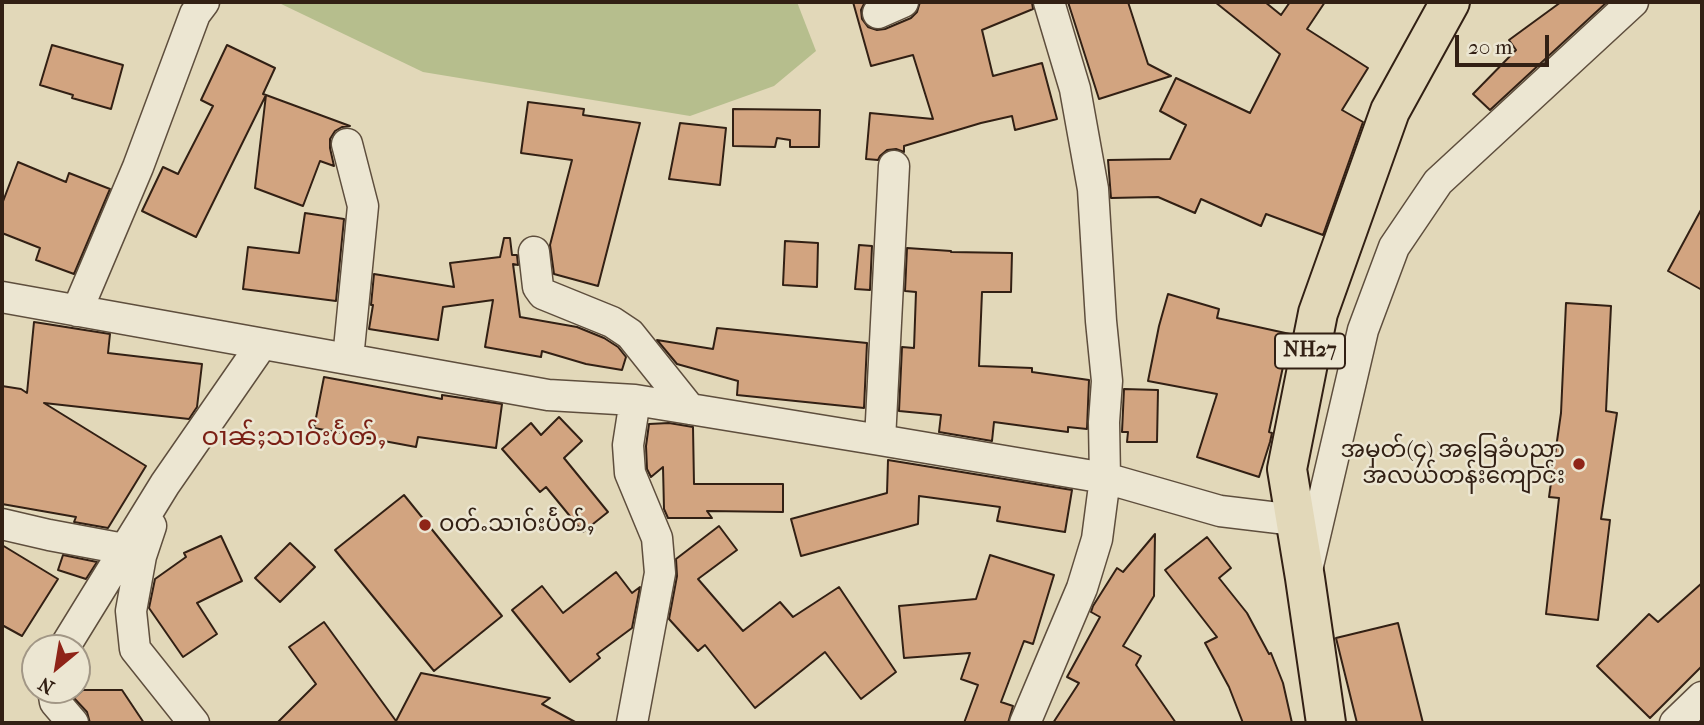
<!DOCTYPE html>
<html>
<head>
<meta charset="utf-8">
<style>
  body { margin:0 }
  #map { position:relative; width:1704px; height:725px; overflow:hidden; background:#e2d8b9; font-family:"IM FELL French Canon",serif }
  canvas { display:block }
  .frame { position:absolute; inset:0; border:4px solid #322014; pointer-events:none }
  .north { position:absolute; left:21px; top:634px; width:70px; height:70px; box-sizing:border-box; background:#ece6d2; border:2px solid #a29786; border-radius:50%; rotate:210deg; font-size:19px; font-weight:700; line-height:28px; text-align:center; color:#322014 }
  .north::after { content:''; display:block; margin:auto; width:24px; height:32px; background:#8f2418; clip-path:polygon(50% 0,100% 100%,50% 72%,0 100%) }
  .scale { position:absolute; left:1455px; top:35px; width:94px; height:32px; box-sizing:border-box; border:4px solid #322014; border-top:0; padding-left:9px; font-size:21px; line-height:24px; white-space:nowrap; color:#322014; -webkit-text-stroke:5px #ece6d2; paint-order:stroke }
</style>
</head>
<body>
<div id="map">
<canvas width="1704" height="725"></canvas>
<div class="frame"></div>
<div class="north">N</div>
<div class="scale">20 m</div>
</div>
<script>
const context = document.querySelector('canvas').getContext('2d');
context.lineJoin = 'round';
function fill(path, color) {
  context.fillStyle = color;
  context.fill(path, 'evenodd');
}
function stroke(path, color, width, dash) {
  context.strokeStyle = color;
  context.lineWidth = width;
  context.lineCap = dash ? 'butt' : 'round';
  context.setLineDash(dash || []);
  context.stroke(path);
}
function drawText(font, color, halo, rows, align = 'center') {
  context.font = font + ' "IM FELL French Canon","Noto Sans Myanmar",serif';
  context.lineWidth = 5;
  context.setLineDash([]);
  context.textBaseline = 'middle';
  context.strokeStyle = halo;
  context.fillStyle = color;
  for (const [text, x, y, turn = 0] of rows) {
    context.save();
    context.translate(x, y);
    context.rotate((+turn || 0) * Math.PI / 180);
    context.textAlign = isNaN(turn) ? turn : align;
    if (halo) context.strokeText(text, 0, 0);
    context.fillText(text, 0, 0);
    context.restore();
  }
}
const green = new Path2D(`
  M277 2H797L816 51 774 86 690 116 423 72Z`);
const building = new Path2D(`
  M853 2H865L861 10 862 19 868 27 877 30 885 29 911 18 917 12 920 2H1032L1033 9 982 30 993 76 1042 63 1057 119 1015 130 1012 116 981 123 904 146V152L896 149 887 150 880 156 878 160 866 159 870 113 933 119 913 55 871 66Z
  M1068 2H1128L1148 64 1171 76 1099 99Z
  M1215 2H1265L1281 15 1290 2H1325L1307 29 1368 68 1342 110 1363 122 1323 235 1266 214 1261 226 1201 199 1195 213 1158 197 1111 198 1108 160 1170 159 1186 125 1160 111 1176 78 1250 113 1280 54Z
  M1561 2H1607L1490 110 1473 94 1516 50 1509 40Z
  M52 45 123 65 111 109 72 98 73 95 40 85Z
  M227 45 275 68 263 94 266 95 196 237 142 211 163 167 178 174 213 106 201 100Z
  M266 95 350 126 342 127 335 131 330 139V148L334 166 320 161 303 206 255 188Z
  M528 102 584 109 583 115 640 123 598 286 554 274 550 245 572 160 521 153Z
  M733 109 820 110 819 147H790V140L777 138 775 147 733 146Z
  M680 123 726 128 720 185 669 179Z
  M18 162 66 182 69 173 110 189 74 274 36 260 40 248 2 233V204Z
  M1702 208V290L1668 271Z
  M305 213 344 219 336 301 243 289 248 247 299 253Z
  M504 238H510L512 255H517L518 265 513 264 520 317 577 327 604 338 618 347 626 357 622 370 586 364 542 351 541 357 485 347 493 300 443 307 438 340 369 329 373 305H371L374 274 454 287 450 263 500 257Z
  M785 241 818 243 817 287 783 285Z
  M859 245 872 246 870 290 855 289Z
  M907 248 951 251V252L1012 253 1011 292H982L979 366 1032 368V372L1089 380 1087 429 1068 427V432L994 422 992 441 939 432 941 415 899 411 902 347 914 348 916 292 905 291Z
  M1168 294 1219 309 1217 318 1290 334 1269 432 1272 433 1270 442 1259 477 1197 457 1217 394 1148 381 1159 326Z
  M1566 303 1611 306 1606 411 1617 413 1601 519 1610 520 1598 620 1546 614 1559 498 1549 497 1561 413Z
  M34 322 110 334 108 353 202 364 197 407 189 419 44 403 146 466 108 528 74 522 76 517 2 504V386L21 389 27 393Z
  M717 328 867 343 864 408 737 395 738 381 677 364 657 340 713 349Z
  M324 377 442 399V395L502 404 496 448 418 437 416 447 314 428Z
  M1124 389 1158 390 1157 442H1127L1128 432H1122Z
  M559 417 582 441 564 458 608 512 583 532 546 487 540 492 502 449 531 423 541 435Z
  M669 423 693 427 694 484H783V512L707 511 712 518H668L664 509 663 467 651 477 647 469 646 446 649 424Z
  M888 460 1072 490 1065 532 997 521 1000 507 919 496 918 524 801 556 791 519 887 493Z
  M404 495 502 616 434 671 335 550Z
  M719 526 737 550 698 579 743 631 780 602 793 617 839 587 896 672 861 699 825 652 755 708 705 645 698 651 669 619 677 576 676 559Z
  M1155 534 1154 596 1123 646 1141 656 1136 665 1176 723H1053L1079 683 1067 677 1100 617 1091 612 1093 606 1117 568 1123 572Z
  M221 536 242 581 197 603 217 634 183 657 149 608 155 579 186 557 184 553Z
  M1207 537 1231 568 1219 578 1247 613 1269 654 1271 653 1283 683 1292 723H1243L1229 687 1205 643 1217 637 1165 570Z
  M290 543 315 567 280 602 255 578Z
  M2 545 58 579 22 636 2 625Z
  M63 555 97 562 86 579 58 570Z
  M990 555 1054 575 1033 644 1024 641 1001 702 1013 706 1008 723H964L978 685 961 679 970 653 904 658 899 606 976 599Z
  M616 572 632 593 640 587 632 628 597 654 600 658 570 682 512 610 542 586 563 613Z
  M1702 583V666L1650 718 1597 666 1649 614 1658 622Z
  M324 622 396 721 421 673 550 698 542 704 577 723H277L316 684 289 647Z
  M1398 623 1423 723H1357L1336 638Z
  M83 690H122L144 723H90L87 712 74 698Z`);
const street = new Path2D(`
  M878 13 903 2
  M347 144 363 206 348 359
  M534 252 538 287 543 294 612 322 630 334 690 409
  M2 297 548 395 635 400 880 440 1105 478 1220 511 1295 520
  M77 311 138 167 195 14 204 2
  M880 440 894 166
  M2 524 49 535 124 549
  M151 526 141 556 131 611 135 649 194 723
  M1307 570 1363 330 1394 247 1438 182 1633 2
  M64 648 165 484 262 344
  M53 690 55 702 73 723
  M632 723 660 573 657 538 630 473 628 445 635 400
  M1025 723 1082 588 1097 539 1105 478 1104 422 1107 381 1101 321 1093 189 1075 89 1049 2
  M1675 723 1702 697`);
const highway = new Path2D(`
  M1326 723 1305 578 1287 469 1318 313 1390 111 1450 2`);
const markers = [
  [1579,464,7,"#8f2418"],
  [425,525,7,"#8f2418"]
];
const shields = [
  [1310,351,70]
];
const shieldNames = [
  ["NH27",1310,351]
];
const poiNames = [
  ["အမှတ်(၄) အခြေခံပညာ",1565,451],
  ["အလယ်တန်းကျောင်း",1565,477],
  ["ဝတ်ႉသၢဝ်းပႅတ်ႇ",439,525,"left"]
];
const quarterNames = [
  ["ဝၢၼ်ႈသၢဝ်းပႅတ်ႇ",294,439]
];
fill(green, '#b6be8d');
fill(building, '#d2a480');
stroke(building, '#322014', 2);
stroke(street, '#5e4e3d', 33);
stroke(highway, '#322014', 42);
stroke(street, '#ece6d2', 30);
stroke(highway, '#e2d8b9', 38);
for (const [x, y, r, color] of markers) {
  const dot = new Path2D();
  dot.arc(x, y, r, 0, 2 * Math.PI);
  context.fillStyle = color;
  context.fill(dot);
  stroke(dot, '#ece6d2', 2.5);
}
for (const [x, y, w] of shields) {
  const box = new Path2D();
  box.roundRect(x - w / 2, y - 17.5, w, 35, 5);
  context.fillStyle = '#ece6d2';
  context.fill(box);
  stroke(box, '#322014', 2);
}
drawText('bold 21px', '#322014', null, shieldNames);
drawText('23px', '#322014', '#ece6d2', poiNames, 'right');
drawText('26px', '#7a1f14', '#ece6d2', quarterNames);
</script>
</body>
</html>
